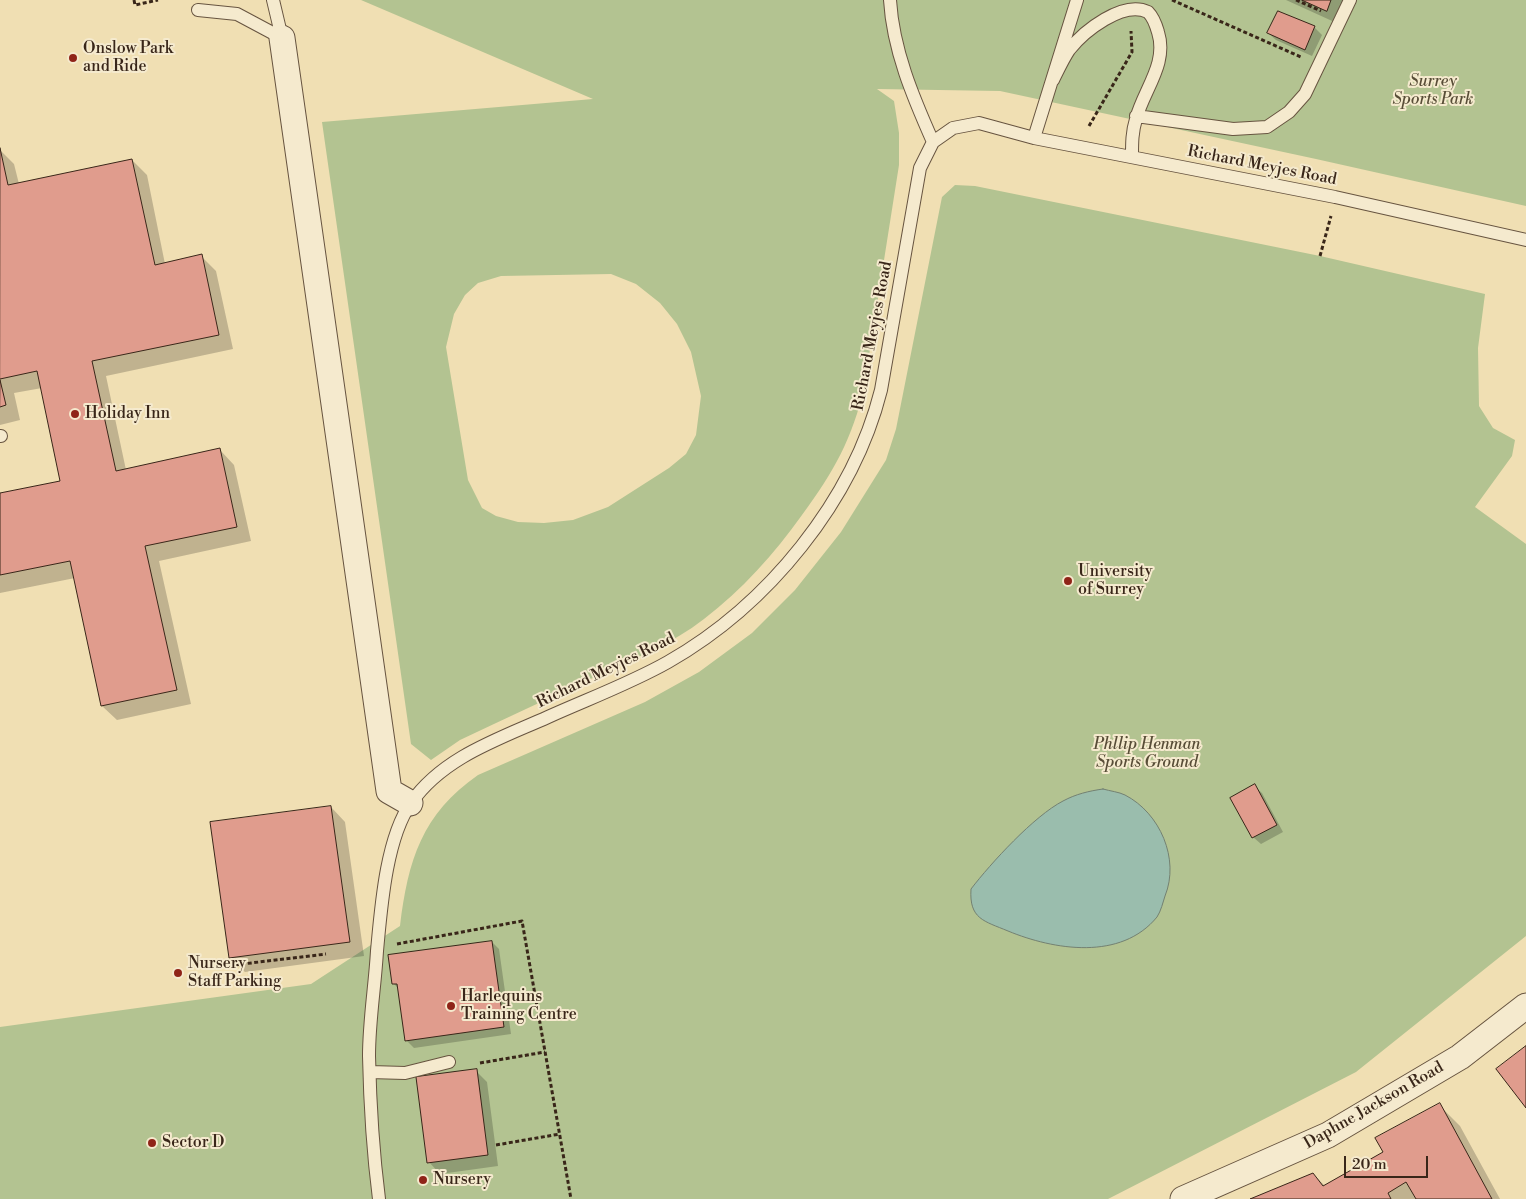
<!DOCTYPE html>
<html>
<head>
<meta charset="utf-8">
<style>
  body { margin:0 }
  #map { position:relative; width:1526px; height:1199px; overflow:hidden; background:#f0dfb3; font-family:"Libre Bodoni",serif }
  canvas { display:block }
  .scale { position:absolute; left:1344px; top:1156px; width:84px; height:22px; box-sizing:border-box; border:2px solid #392619; border-top:0; padding-left:6px; font-size:15px; line-height:18px; white-space:nowrap; color:#392619; -webkit-text-stroke:4px #f5eace; paint-order:stroke }
</style>
</head>
<body>
<div id="map">
<canvas width="1526" height="1199"></canvas>
<div class="scale">20 m</div>
</div>
<script>
const context = document.querySelector('canvas').getContext('2d');
context.lineJoin = 'round';
function fill(path, color) {
  context.fillStyle = color;
  context.fill(path, 'evenodd');
}
function stroke(path, color, width, dash) {
  context.strokeStyle = color;
  context.lineWidth = width;
  context.lineCap = dash ? 'butt' : 'round';
  context.setLineDash(dash || []);
  context.stroke(path);
}
function drawText(font, color, halo, rows, align = 'center') {
  context.font = font + ' "Libre Bodoni",serif';
  context.lineWidth = 4;
  context.setLineDash([]);
  context.textBaseline = 'middle';
  context.strokeStyle = halo;
  context.fillStyle = color;
  for (const [text, x, y, turn = 0] of rows) {
    context.save();
    context.translate(x, y);
    context.rotate((+turn || 0) * Math.PI / 180);
    context.textAlign = isNaN(turn) ? turn : align;
    if (halo) context.strokeText(text, 0, 0);
    context.fillText(text, 0, 0);
    context.restore();
  }
}
const green = new Path2D(`
  M361 0H1526V206L1316 159 1000 91 877 89 894 101 899 133V165L864 387C853 438 833 473 802 515 774 554 742 590 704 619 672 644 634 659 597 676 551 697 505 719 460 740L431 760 411 744 322 122 593 99ZM611 274 636 284 660 303 677 324 691 352 701 396 696 435 686 454 669 468 608 507 573 520 544 523 518 522 496 516 482 508 468 480 446 347 454 314 465 295 478 283 501 276Z
  M955 185 975 186 1320 256 1485 294 1478 348 1479 406 1493 428 1515 440 1512 456 1475 507 1526 544V936L1356 1072 1108 1199H0V1027L311 984 400 926C408 860 422 814 478 775L645 702 699 672 752 633 795 590 841 532 886 460 896 429 942 197Z`);
const water = new Path2D(`
  M1103 789C1110 791 1119 792 1125 795 1160 813 1180 859 1165 896 1163 902 1161 911 1157 917 1121 961 1054 950 1008 931 984 921 969 919 971 889 991 863 1034 816 1063 801 1076 794 1089 791 1103 789Z`);
const shadow = new Path2D(`
  M1286 0H1352L1341 25Z
  M1314 27 1322 35 1312 56 1276 40 1268 33Z
  M0 150 14 164 19 184 132 160 147 175 165 264 201 256 216 271 233 349 106 376 126 470 220 450 234 465 251 541 159 561 191 704 117 720 102 706 75 578 0 593V495L62 482 42 388 14 393 20 420 0 425Z
  M1254 786 1262 793 1283 832 1261 844 1253 837Z
  M331 807 345 822 364 956 245 972 230 958Z
  M492 942 499 949 511 1034 414 1048 406 1040 400 990 394 984Z
  M476 1071 487 1082 498 1166 440 1174 429 1162Z
  M1439 1105 1460 1126 1500 1199H1253L1313 1174 1325 1186 1384 1153Z`);
const building = new Path2D(`
  M1302 0H1331L1327 11Z
  M1278 11 1315 26 1305 50 1267 33Z
  M0 148 8 185 132 159 155 265 202 254 219 335 92 361 116 471 220 448 237 527 145 546 177 690 101 706 70 561 0 575V493L60 481 37 371 0 379Z
  M0 380 6 405 0 407Z
  M1255 784 1277 825 1252 838 1230 798Z
  M331 806 350 942 229 958 210 822Z
  M492 941 504 1027 405 1041 397 984H392L388 955Z
  M1526 1046V1108L1496 1069Z
  M477 1069 488 1155 427 1163 416 1077Z
  M1440 1103 1492 1199H1416L1406 1182 1388 1193 1391 1199H1250L1313 1173 1323 1186 1383 1152 1375 1138Z`);
const path = new Path2D(`
  M134 0 135 5 158 0
  M1172 0 1301 57
  M1296 0 1321 11
  M1089 126 1132 52 1131 31
  M1320 256 1331 216
  M397 944 522 921 571 1199
  M209 968 326 954
  M480 1063 545 1052
  M496 1145 560 1134`);
const service = new Path2D(`
  M273 0 282 38
  M890 0C893 50 913 97 933 142
  M198 10 237 14 282 38
  M1053 80C1058 70 1063 59 1069 50 1084 31 1123 0 1148 12 1153 17 1156 25 1158 32 1168 64 1144 89 1136 119 1132 132 1132 143 1132 156
  M1136 116 1233 129 1267 127 1289 112 1305 94 1350 0
  M1034 138 1077 0
  M0 436H1
  M370 1072 405 1073 449 1062
  M379 1199C373 1152 370 1104 369 1056 369 1021 375 986 377 951 381 908 386 838 411 803 443 757 499 739 548 717 588 699 631 683 668 662 768 605 853 501 881 390L920 168 933 142 953 128 979 123 1034 138 1335 197 1526 240`);
const minor = new Path2D(`
  M282 38 389 791 410 803
  M1183 1199 1328 1135 1460 1057 1526 1006`);
const markers = [
  [73,58,5,"#8f2418"],
  [75,414,5,"#8f2418"],
  [1068,581,5,"#8f2418"],
  [178,973,5,"#8f2418"],
  [451,1006,5,"#8f2418"],
  [152,1143,5,"#8f2418"],
  [423,1180,5,"#8f2418"]
];
const poiNames = [
  ["Onslow Park",83,49],
  ["and Ride",83,67],
  ["Holiday Inn",85,414],
  ["University",1078,572],
  ["of Surrey",1078,590],
  ["Nursery",188,964],
  ["Staff Parking",188,982],
  ["Harlequins",461,997],
  ["Training Centre",461,1015],
  ["Sector D",162,1143],
  ["Nursery",433,1180]
];
const parkNames = [
  ["Surrey",1433,82],
  ["Sports Park",1433,100],
  ["Phllip Henman",1147,745],
  ["Sports Ground",1147,763]
];
const streetNames = [
  ["Richard Meyjes Road",1262,166,11],
  ["Richard Meyjes Road",873,336,-79],
  ["Richard Meyjes Road",606,671,-26],
  ["Daphne Jackson Road",1374,1106,-30]
];
fill(green, '#b3c391');
fill(water, '#9abdad');
stroke(water, '#738172', 1);
fill(shadow, '#0003');
fill(building, '#e09c8d');
stroke(building, '#392619', 1);
stroke(service, '#675440', 14);
stroke(minor, '#675440', 27);
stroke(path, '#392619', 3, [4, 2.5]);
stroke(service, '#f5eace', 12);
stroke(minor, '#f5eace', 25);
for (const [x, y, r, color] of markers) {
  const dot = new Path2D();
  dot.arc(x, y, r, 0, 2 * Math.PI);
  context.fillStyle = color;
  context.fill(dot);
  stroke(dot, '#f5eace', 2);
}
drawText('16px', '#392619', '#f5eace', poiNames, 'left');
drawText('italic 16px', '#584d37', '#f5eace', parkNames);
drawText('16px', '#392619', '#f5eace', streetNames);
</script>
</body>
</html>
